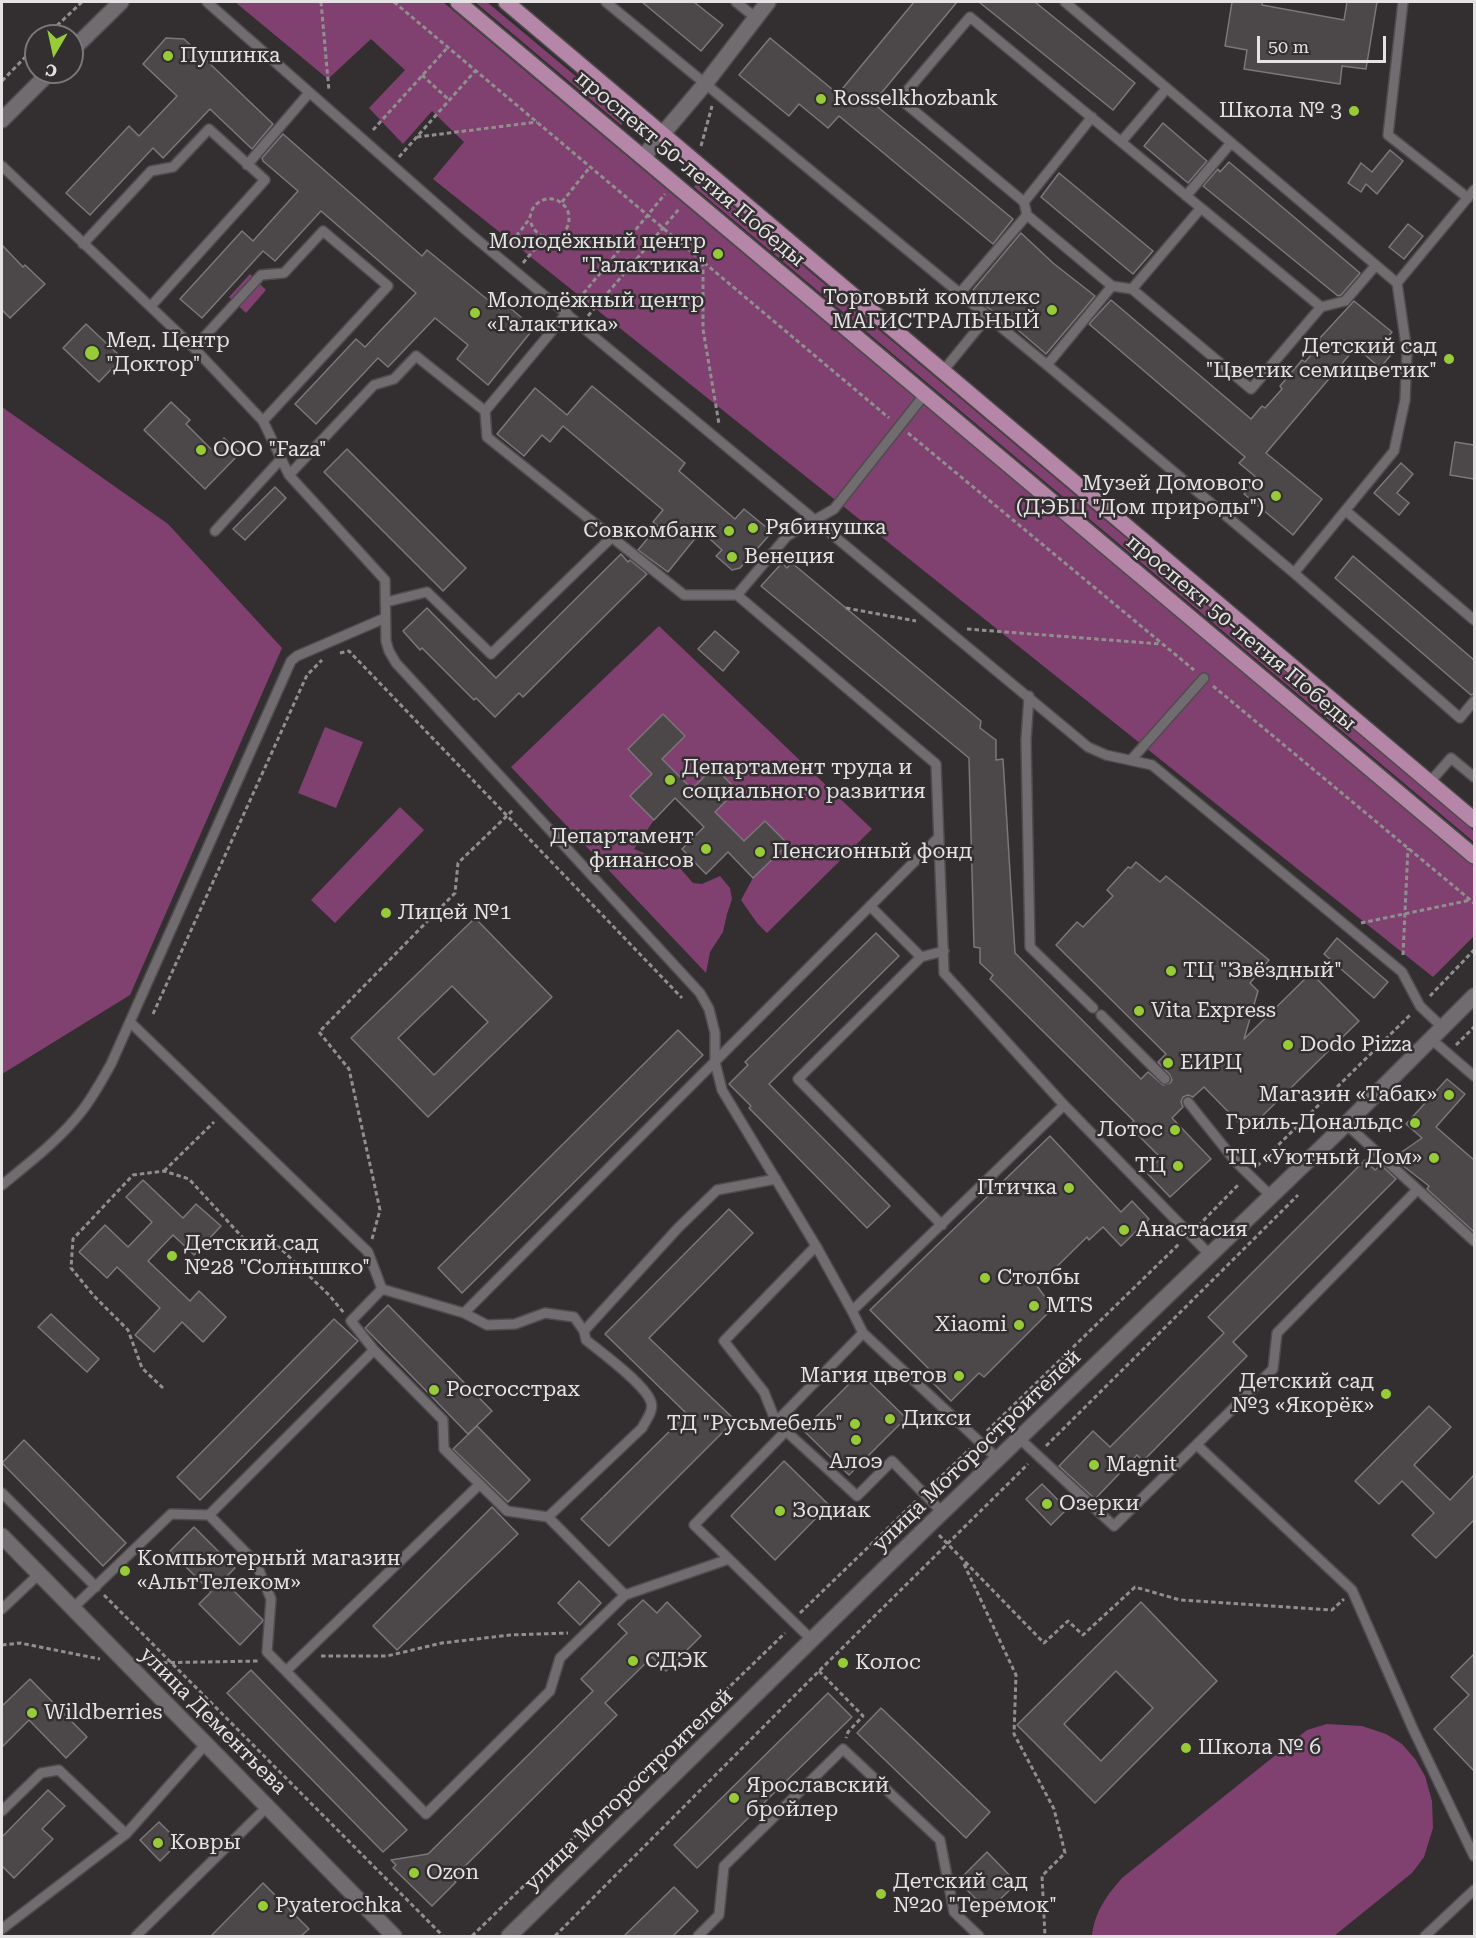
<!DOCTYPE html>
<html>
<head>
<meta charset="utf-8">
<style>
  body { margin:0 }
  #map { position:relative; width:1476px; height:1938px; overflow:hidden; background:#332f31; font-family:"Roboto Serif",serif }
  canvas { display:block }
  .frame { position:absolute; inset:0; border:3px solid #e4e2e3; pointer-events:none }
  .north { position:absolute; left:24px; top:24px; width:60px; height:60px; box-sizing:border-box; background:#332f31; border:2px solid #7a7778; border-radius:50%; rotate:189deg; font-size:16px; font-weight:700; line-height:24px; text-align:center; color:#e4e2e3 }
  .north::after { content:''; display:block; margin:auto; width:21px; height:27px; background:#97cc38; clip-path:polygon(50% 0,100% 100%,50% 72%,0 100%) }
  .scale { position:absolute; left:1257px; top:36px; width:129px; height:27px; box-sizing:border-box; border:3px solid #e4e2e3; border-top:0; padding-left:8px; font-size:18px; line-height:21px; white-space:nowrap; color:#e4e2e3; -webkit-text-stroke:4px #332f31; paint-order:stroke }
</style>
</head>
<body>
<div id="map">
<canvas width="1476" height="1938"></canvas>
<div class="frame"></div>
<div class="north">С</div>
<div class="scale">50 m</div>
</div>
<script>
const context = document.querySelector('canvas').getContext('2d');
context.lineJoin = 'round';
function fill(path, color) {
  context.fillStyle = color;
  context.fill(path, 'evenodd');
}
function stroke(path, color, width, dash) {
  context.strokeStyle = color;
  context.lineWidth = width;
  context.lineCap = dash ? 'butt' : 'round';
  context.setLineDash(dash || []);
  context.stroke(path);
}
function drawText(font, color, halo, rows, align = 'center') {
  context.font = font + ' "Roboto Serif",serif';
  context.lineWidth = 5;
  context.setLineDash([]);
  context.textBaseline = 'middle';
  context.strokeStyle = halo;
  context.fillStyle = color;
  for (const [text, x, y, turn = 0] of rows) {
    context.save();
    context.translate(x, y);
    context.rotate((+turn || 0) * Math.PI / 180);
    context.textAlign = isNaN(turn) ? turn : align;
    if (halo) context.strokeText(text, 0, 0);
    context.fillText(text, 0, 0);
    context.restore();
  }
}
const green = new Path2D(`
  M235 2H443L1474 866V936L1433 977 433 179 464 142 432 111 403 144 369 108 405 70 371 39 328 79Z
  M475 2H487L627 119 621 125Z
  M700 179 1474 831V842L694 187Z
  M250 274 266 290 246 313 229 297Z
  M2 407 168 524 282 648 130 995 2 1074Z
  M659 626 872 829 767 933 757 923 741 900 753 878 788 844 765 821 744 841 715 812 737 790 715 767 692 789 662 759V715L628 749 652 774 630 796 654 820 634 849 679 867 693 883 702 884 720 876 730 888 732 899 727 914 723 932 710 952 706 973 511 767Z
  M325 727 363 742 336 808 298 793Z
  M400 807 424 830 335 923 311 900Z
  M1327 1724 1362 1726 1386 1734 1402 1744 1415 1759 1425 1776 1432 1801 1433 1828 1424 1857 1412 1873 1334 1936H1092C1094 1913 1107 1895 1122 1878L1307 1730Z`);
const building = new Path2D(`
  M642 2H694L723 25 701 51Z
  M914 2H957L873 103 1013 219 993 244 839 116 828 128 799 104 789 116 739 75 770 38 838 94Z
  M979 2H1035L1135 83 1113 110Z
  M1232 2H1262V5L1344 20 1347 2H1377L1366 69 1342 66 1340 84 1244 69 1247 50 1225 46Z
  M166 38 184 39 273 124 252 149 210 109 163 158 153 148 90 215 66 193 129 126 139 136 177 96 143 64Z
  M1163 123 1207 161 1188 183 1144 146Z
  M283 134 422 256 427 250 499 309 504 303 534 328 488 385 457 359 468 345 435 318 388 367 378 358 316 424 295 404 356 339 365 347 416 293 321 211 275 261 263 251 202 318 180 299 242 231 253 241 298 191 263 161 262 158Z
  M1390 150 1403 161 1377 194 1366 184 1361 192 1348 183 1361 163 1372 172Z
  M1229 162 1360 273 1341 295 1338 296 1203 186 1218 169 1220 172Z
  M1059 173 1153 251 1133 274 1041 197Z
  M1408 224 1423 236 1404 259 1389 247Z
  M1021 233 1053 263 1095 296 1046 354 997 312 995 313 982 303 985 299 973 290Z
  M2 245 23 267 25 265 45 284 10 318 2 310Z
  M1111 300 1251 419 1262 406 1265 408 1282 389 1280 386 1302 360 1305 362 1322 342 1319 339 1354 301 1392 332 1385 341 1395 350 1380 368 1356 347 1266 453 1322 499 1293 535 1244 494 1257 478 1239 463 1245 457 1089 324Z
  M86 324 122 358 99 382 63 348Z
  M592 386 685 463 679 471 735 519 744 509 772 532 740 568 732 570 716 556 722 550 701 531 668 572 638 550 658 526 653 522 663 510 563 426 550 442 542 435 524 456 497 434 535 388 567 415Z
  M171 402 190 420 186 424 212 450 224 438 240 453 205 489 144 430Z
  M1455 442 1474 445V479L1450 475Z
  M347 449 466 568 443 591 324 472Z
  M1401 463 1413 474 1397 493 1409 503 1399 515 1374 493Z
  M275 487 286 498 245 540 233 529Z
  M621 554 628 562 630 560 647 574 523 697 519 693 495 717 476 698 474 700 422 648 420 650 403 631 427 608 496 678Z
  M1353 556 1474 660V694L1471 695 1335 578Z
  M782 563 787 568 792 563 981 721 980 728 996 740V760L1003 759 1015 953 1141 1079 1148 1072 1163 1085 1170 1083 1172 1080 1170 1075 1158 1062 1166 1054 1056 945 1077 922 1083 927 1113 896 1107 890 1128 867 1131 868 1136 862 1160 882 1166 876 1269 960 1250 983 1258 991 1244 1039 1311 973 1359 1021 1247 1131 1204 1087 1193 1097 1188 1095 1183 1097 1181 1102 1183 1107 1172 1118 1211 1159 1170 1197 1146 1172 1161 1158 1129 1126 1134 1121 990 979 993 975 980 963V948L974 947 969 758 761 586Z
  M715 631 739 652 723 671 698 649Z
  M663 714 685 736 662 759 692 789 714 767 737 790 715 812 744 841 765 821 788 844 753 878 728 852 706 874 682 849 704 827 675 798 654 820 630 796 652 774 628 749Z
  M475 918 552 997 428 1117 351 1038ZM452 986 488 1022 434 1075 398 1038Z
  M876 933 899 956 769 1084 890 1206 867 1228 749 1108 751 1106 729 1084 748 1065 745 1062Z
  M1337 938 1388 982 1374 998 1324 954Z
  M678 1030 703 1055 462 1293 438 1268Z
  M1447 1079 1465 1094 1436 1127 1474 1160V1232L1427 1189 1429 1186 1393 1158 1422 1138 1406 1124Z
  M1050 1136 1121 1212 1132 1201 1149 1219 1121 1246 1103 1227 1089 1240 1087 1237 1037 1286 1048 1301 1047 1314 984 1377 979 1373 951 1401 934 1384 939 1379 870 1310Z
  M1365 1160 1375 1170 1381 1165 1396 1179 1233 1342 1247 1356 1143 1461 1137 1455 1095 1499 1059 1466 1093 1431 1110 1447 1224 1333 1208 1317Z
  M143 1180 183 1218 196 1204 221 1226 194 1255 173 1235 148 1261 190 1301 199 1291 226 1317 203 1342 182 1322 154 1352 135 1335 160 1308 117 1267 107 1278 79 1252 105 1225 128 1247 152 1222 126 1197Z
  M729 1209 753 1233 649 1338 735 1420 609 1546 581 1519 687 1414 605 1334Z
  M388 1305 492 1411 468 1434 365 1328Z
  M51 1314 99 1359 87 1372 38 1327Z
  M334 1319 358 1341 200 1500 177 1477Z
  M860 1373 906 1418 849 1475 803 1430Z
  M1429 1406 1451 1427 1414 1465 1450 1500 1474 1475V1520L1436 1558 1412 1535 1434 1513 1402 1481 1379 1504 1355 1481Z
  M477 1426 530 1480 508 1502 453 1449Z
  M24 1440 126 1543 103 1566 2 1463Z
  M784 1461 829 1505 775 1560 731 1516Z
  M1042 1484 1067 1509 1051 1525 1026 1499Z
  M492 1507 518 1534 397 1650 373 1626Z
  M194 1527 235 1568 223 1580 263 1620 262 1622 240 1645 199 1604 211 1592 170 1551Z
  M579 1581 601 1603 580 1625 558 1603Z
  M643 1600 657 1613 667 1602 701 1636 666 1671 652 1657 605 1703 617 1715 452 1879 456 1882 432 1906 393 1868 396 1865 391 1860 428 1854 593 1691 581 1679 627 1633 618 1624Z
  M1141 1602 1217 1681 1095 1803 1017 1725ZM1116 1671 1153 1708 1101 1761 1064 1724Z
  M1474 1654V1771L1434 1729 1469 1695 1451 1677Z
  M251 1670 407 1830 383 1852 227 1693Z
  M30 1679 87 1737 66 1758 29 1720 2 1747V1706Z
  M828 1693 852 1717 697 1868 674 1845Z
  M881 1708 990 1812 966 1838 857 1733Z
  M48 1790 65 1806 42 1829 53 1839 14 1878 2 1866V1837Z
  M159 1822 179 1842 160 1861 140 1840Z
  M987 1852 1017 1883 988 1911 958 1881Z
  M263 1883 309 1929 301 1936H211Z
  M674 1887 698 1911 673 1936H624Z`);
const path = new Path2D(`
  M321 2 329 91
  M394 2 889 418
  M46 36 82 2
  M422 75 449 100
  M2 81 36 46
  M373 130 448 47
  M417 137 537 122
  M701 146 712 106
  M399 157 476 70
  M562 202 590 167
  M506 247C513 239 521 231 527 222 531 218 530 214 532 210 537 200 550 195 560 202 565 205 569 211 569 217 570 243 536 245 530 220
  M703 262V329L719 424
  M523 263 545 237
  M574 305 665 194
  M588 316 679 209
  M908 433 1194 670
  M846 608 916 621
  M967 629 1161 644
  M340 653 349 651 682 998
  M1213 686 1474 903
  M1361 923 1471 900
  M1403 955 1408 848
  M1430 996 1474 950
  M153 1014 307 675 322 660
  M1456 1045 1474 1027
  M1257 1166 1410 1015
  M164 1171 214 1122
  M1198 1226 1239 1184
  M372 1239 380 1210 349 1069 319 1032 455 893 458 863 514 809
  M163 1388 142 1368 128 1330 94 1296 71 1268 73 1239 133 1175 164 1171 189 1179 244 1239 279 1247 329 1295 344 1313
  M987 1431 1180 1243
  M1046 1446 1298 1195
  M931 1486 970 1449
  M939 1535 1044 1643 1068 1621 1083 1635 1135 1587 1180 1600 1332 1610 1344 1599
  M964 1564 1016 1675 1014 1734 1054 1809 1065 1853 1042 1876 1045 1936
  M104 1595 443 1936
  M800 1613 916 1501
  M2 1645 20 1643 100 1659
  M321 1656H387L442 1643 510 1635 568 1633
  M148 1663 258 1661
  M819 1671 863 1716 848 1732 846 1738
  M472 1936 785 1633
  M555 1936 819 1671 1028 1464`);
const service = new Path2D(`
  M207 2 468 232 1088 747 1106 755 1152 765 1402 972 1420 1006 1442 1027
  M606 2 1047 365 1294 573 1460 718 1474 701
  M736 2 756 18
  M1065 2 1397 283 1407 352 1405 400 1394 451 1294 573
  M1403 2 1388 135 1468 198
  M970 17 1201 208 1132 289 1112 286 1027 215 1024 202 900 99Z
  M1121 142 1167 88
  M247 165 309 93
  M2 166 194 348 263 421 289 475 385 580 386 641 389 651 396 663 700 993 709 1009 715 1033V1062L722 1090 816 1246 852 1311 863 1333 998 1459
  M1186 196 1231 143
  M1024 202 1092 117
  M83 244 151 171 173 167 209 129 265 180 151 306
  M1397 283 1474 190
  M1132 289 1251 389 1321 307 1201 208
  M960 293 1027 215
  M1321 307 1345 301 1376 265
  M194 348 261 275 284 273 323 231 388 286 263 421
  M1047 365 1112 286
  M943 371 988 316
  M485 411 567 313
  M289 475 374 385 394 379 416 356 485 411 487 437 684 595H737L936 764 944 973 1064 1105 1210 1255
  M1346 511 1474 620
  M215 531 281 459
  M737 595 787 536 834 509 925 394
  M386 602 427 592 491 654 612 537
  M1029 696 1026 740 1030 947 1093 1008
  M1131 760 1204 678
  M1430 782 1451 758 1474 777
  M870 906 921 957
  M1101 1015 1165 1079
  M130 1022 368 1252 382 1289
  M1430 1038 1474 1076
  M1188 1102 1236 1162 1271 1196
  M1346 1124 1474 1241
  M2 1185C29 1163 59 1140 81 1112 93 1097 102 1080 111 1064L291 661 297 656 385 618
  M942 1225 798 1079 921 957 944 951
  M852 1311 1064 1105
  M464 1313 487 1325 515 1324 545 1313 574 1317 584 1331
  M863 1333 776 1422 857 1496 892 1461 943 1513
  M374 1350 351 1321 382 1289 464 1313 939 837
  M776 1422 764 1392 724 1341 816 1246
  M1020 1439 1114 1526 1273 1369 1277 1333 1417 1190
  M1197 1445 1352 1590 1413 1729 1474 1856
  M2 1493 96 1587
  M209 1515 256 1563 271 1599 267 1652 426 1814 550 1691 560 1658 625 1595 729 1559 813 1641
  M548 1517 642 1428C646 1420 654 1411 651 1402 646 1385 601 1352 586 1340L584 1331 678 1228 717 1190 776 1179
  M729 1559 694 1525 786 1431
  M2 1609 39 1574
  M72 1609 171 1514 209 1515 374 1350 443 1420 444 1449 507 1511 548 1517 625 1595
  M286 1671 480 1484
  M2 1811 41 1773 59 1770 126 1834
  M2 1929 126 1834 206 1744
  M136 1936 267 1807
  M698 1936 719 1915 724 1866 843 1749 940 1840 954 1912 979 1936
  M1425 1936 1474 1890`);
const tertiary = new Path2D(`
  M72 50 121 2
  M2 120 50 72
  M643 157 705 84 768 2
  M2 1536 394 1936
  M509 1936 929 1525 1346 1124 1474 996`);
const primary = new Path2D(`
  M458 2 1474 856
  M506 2 1474 820`);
const markers = [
  [168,56,6,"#97cc38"],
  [821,99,6,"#97cc38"],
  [1354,111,6,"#97cc38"],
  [718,254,6,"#97cc38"],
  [1052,310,6,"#97cc38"],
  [475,313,6,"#97cc38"],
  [92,353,8,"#97cc38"],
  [1449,359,6,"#97cc38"],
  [201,450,6,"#97cc38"],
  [1276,496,6,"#97cc38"],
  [753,528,6,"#97cc38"],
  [729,531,6,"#97cc38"],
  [732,557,6,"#97cc38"],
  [670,780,6,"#97cc38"],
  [706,849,6,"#97cc38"],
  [760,852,6,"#97cc38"],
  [386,913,6,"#97cc38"],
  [1171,971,6,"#97cc38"],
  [1139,1011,6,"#97cc38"],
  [1288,1045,6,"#97cc38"],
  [1168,1063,6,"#97cc38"],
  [1449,1095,6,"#97cc38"],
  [1415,1123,6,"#97cc38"],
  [1175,1130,6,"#97cc38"],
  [1434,1158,6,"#97cc38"],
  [1178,1166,6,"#97cc38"],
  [1069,1188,6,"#97cc38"],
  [1124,1230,6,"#97cc38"],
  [172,1256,6,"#97cc38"],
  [985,1278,6,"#97cc38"],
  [1034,1306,6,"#97cc38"],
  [1019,1325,6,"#97cc38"],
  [959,1376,6,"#97cc38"],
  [434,1390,6,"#97cc38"],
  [1386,1394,6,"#97cc38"],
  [890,1419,6,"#97cc38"],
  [855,1424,6,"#97cc38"],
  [856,1440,6,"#97cc38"],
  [1094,1465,6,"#97cc38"],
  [1047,1504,6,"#97cc38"],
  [780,1511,6,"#97cc38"],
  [125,1571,6,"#97cc38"],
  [633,1661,6,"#97cc38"],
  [843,1663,6,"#97cc38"],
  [32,1713,6,"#97cc38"],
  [1186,1748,6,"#97cc38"],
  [734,1798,6,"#97cc38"],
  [158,1843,6,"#97cc38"],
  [414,1873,6,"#97cc38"],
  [881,1894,6,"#97cc38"],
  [263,1906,6,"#97cc38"]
];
const poiNames = [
  ["Пушинка",180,56],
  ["Rosselkhozbank",833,99],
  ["Школа № 3",1342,111,"right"],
  ["Молодёжный центр",706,242,"right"],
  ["\"Галактика\"",706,266,"right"],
  ["Торговый комплекс",1040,298,"right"],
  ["МАГИСТРАЛЬНЫЙ",1040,322,"right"],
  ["Молодёжный центр",487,301],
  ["«Галактика»",487,325],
  ["Мед. Центр",106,341],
  ["\"Доктор\"",106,365],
  ["Детский сад",1437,347,"right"],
  ["\"Цветик семицветик\"",1437,371,"right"],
  ["OOO \"Faza\"",213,450],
  ["Музей Домового",1264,484,"right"],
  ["(ДЭБЦ \"Дом природы\")",1264,508,"right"],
  ["Рябинушка",765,528],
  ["Совкомбанк",717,531,"right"],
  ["Венеция",744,557],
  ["Департамент труда и",682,768],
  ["социального развития",682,792],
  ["Департамент",694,837,"right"],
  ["финансов",694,861,"right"],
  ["Пенсионный фонд",772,852],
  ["Лицей №1",398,913],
  ["ТЦ \"Звёздный\"",1183,971],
  ["Vita Express",1151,1011],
  ["Dodo Pizza",1300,1045],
  ["ЕИРЦ",1180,1063],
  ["Магазин «Табак»",1437,1095,"right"],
  ["Гриль-Дональдс",1403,1123,"right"],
  ["Лотос",1163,1130,"right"],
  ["ТЦ «Уютный Дом»",1422,1158,"right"],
  ["ТЦ",1166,1166,"right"],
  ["Птичка",1057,1188,"right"],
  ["Анастасия",1136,1230],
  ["Детский сад",184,1244],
  ["№28 \"Солнышко\"",184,1268],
  ["Столбы",997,1278],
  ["MTS",1046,1306],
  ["Xiaomi",1007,1325,"right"],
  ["Магия цветов",947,1376,"right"],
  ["Детский сад",1374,1382,"right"],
  ["№3 «Якорёк»",1374,1406,"right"],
  ["Росгосстрах",446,1390],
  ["Дикси",902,1419],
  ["ТД \"Русьмебель\"",843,1424,"right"],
  ["Алоэ",856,1462,"center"],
  ["Magnit",1106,1465],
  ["Озерки",1059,1504],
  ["Зодиак",792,1511],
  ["Компьютерный магазин",137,1559],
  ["«АльтТелеком»",137,1583],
  ["СДЭК",645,1661],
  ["Колос",855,1663],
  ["Wildberries",44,1713],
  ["Школа № 6",1198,1748],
  ["Ярославский",746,1786],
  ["бройлер",746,1810],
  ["Ковры",170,1843],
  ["Ozon",426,1873],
  ["Детский сад",893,1882],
  ["№20 \"Теремок\"",893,1906],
  ["Pyaterochka",275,1906]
];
const streetNames = [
  ["проспект 50-летия Победы",690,169,40],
  ["проспект 50-летия Победы",1241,633,40],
  ["улица Моторостроителей",977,1451,-44],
  ["улица Дементьева",213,1721,45],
  ["улица Моторостроителей",629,1790,-44]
];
fill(green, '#804070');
fill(building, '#4c484a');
stroke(building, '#7b777a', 1.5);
stroke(service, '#4f4c4e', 12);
stroke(tertiary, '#4f4c4e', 18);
stroke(primary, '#4f4c4e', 18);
stroke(path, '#918e90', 3, [4.5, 3]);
stroke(service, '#716c6f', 9);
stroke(tertiary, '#716c6f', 15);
stroke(primary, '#b586a7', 15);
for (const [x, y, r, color] of markers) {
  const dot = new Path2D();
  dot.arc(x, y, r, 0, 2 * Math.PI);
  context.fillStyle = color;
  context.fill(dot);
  stroke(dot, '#332f31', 2);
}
drawText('21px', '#e4e2e3', '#332f31', poiNames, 'left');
drawText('21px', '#e4e2e3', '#332f31', streetNames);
</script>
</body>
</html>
